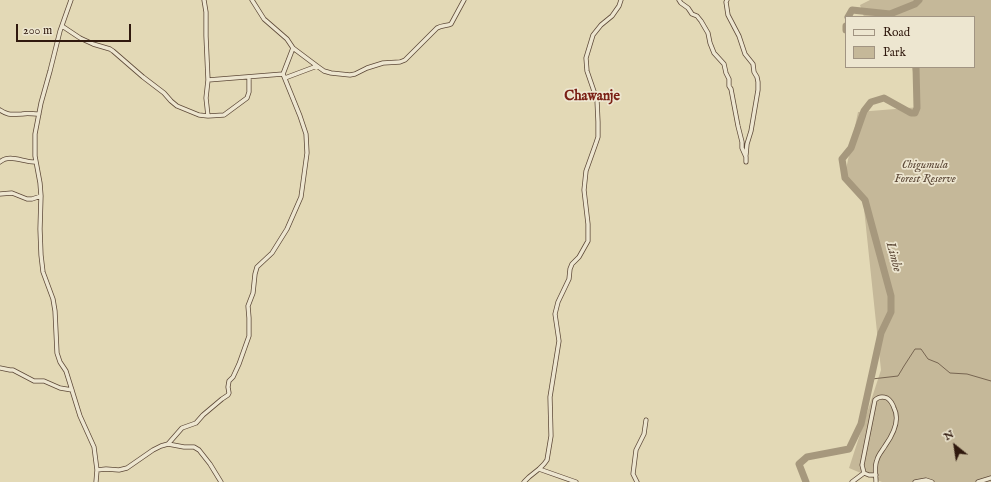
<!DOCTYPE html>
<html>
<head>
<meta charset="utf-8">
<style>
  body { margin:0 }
  #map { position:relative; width:991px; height:482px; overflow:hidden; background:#e3d9b6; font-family:"IM FELL English",serif }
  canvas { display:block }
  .legend { position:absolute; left:845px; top:16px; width:130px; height:52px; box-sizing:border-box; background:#ede6d0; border:1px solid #a19482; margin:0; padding:5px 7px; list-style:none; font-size:12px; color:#30190e }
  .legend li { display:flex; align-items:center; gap:8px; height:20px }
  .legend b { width:20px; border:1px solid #a19482 }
  .north { position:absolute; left:935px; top:426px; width:40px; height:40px; -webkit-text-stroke:3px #ede6d0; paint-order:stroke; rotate:330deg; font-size:11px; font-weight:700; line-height:16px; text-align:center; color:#30190e }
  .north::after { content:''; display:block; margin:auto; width:14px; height:18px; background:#30190e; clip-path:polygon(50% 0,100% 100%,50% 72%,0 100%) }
  .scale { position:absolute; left:16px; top:24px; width:115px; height:18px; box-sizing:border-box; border:2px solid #30190e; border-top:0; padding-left:5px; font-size:12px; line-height:14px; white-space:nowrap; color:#30190e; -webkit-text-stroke:3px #ede6d0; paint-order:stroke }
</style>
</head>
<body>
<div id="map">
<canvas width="991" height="482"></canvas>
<ul class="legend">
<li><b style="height:5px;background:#ede6d0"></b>Road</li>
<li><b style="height:11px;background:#c5b899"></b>Park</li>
</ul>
<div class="north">N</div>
<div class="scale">200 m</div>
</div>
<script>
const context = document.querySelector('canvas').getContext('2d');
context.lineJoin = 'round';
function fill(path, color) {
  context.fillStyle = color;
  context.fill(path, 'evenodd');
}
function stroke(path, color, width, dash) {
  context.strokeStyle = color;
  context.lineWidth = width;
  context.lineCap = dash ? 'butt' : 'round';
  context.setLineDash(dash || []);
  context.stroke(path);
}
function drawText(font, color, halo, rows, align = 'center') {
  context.font = font + ' "IM FELL English",serif';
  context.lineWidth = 3.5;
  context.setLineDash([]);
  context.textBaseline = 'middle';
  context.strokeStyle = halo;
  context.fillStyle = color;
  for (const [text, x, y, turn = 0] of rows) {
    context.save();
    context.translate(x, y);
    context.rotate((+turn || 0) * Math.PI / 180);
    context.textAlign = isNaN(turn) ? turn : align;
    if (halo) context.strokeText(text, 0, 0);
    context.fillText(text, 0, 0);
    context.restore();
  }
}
const green = new Path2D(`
  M870 0H991V482H882L849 468 881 370 863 199 844 179 858 112 920 107 912 67H974V17H864L860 5Z`);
const stream = new Path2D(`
  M872 379 898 376 904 366 915 349H921L928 359 938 363 950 373 967 374 991 381`);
const river = new Path2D(`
  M848 17 852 10 890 14 915 4 919 0
  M846 26V30
  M806 482 799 464 807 457 849 449 861 424 881 333 891 312V296L865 200 845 178 842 159 851 148 864 111 871 102 884 98 911 113H915L917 108 916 67`);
const street = new Path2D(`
  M71 0 60 31 50 71 41 103 35 134V156L40 183 41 196 40 229 41 255 43 272 53 299 55 311 57 353 60 362 66 371 80 416 94 447 97 470 96 482
  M204 0 206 12V36L208 80
  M252 0 264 19 287 39 293 48 317 66 324 71 331 73 350 75 355 74 367 68 383 63 400 62 405 60 437 28C442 25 447 26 451 24L464 0
  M679 0 681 3 688 8 692 14 697 16 701 21 708 33 710 43 714 53 724 64 726 73 729 79V86L731 89 738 126 742 142V148L746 157V162
  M727 0 726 2 728 15 739 36 745 54 753 64 754 72 757 77 758 82V90L751 131 747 144 746 155
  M62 26 80 38 93 44 110 49 113 51 143 77 164 93 171 101 177 106 199 115 208 116 206 98 208 80 283 74
  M285 78 317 66
  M0 110C9 116 12 114 22 114 27 113 33 114 39 114
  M208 116 224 115 247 98 249 92V77
  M0 162C10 153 24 163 36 162
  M0 194 12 193 27 199H32L41 196
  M0 368 10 370H13L34 381H44L60 388 72 390
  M168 444 182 428 196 423 203 415 222 399 228 395 229 393 228 387 229 381 233 377 239 364 249 336V318L248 306 253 293 255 274 257 267 272 253 287 229 301 197 307 153 306 134 300 116 283 74 293 48
  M539 469 576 482
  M97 470 106 469 119 470 127 468 153 450 161 446 168 444 184 447H194L199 450 210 464 221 482
  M524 482 529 477 539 469 544 464 547 460 551 436 550 397 559 341 555 314 558 302 569 279 570 269 572 264 579 257 588 241V224L584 190 586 171 596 143 598 137V122L597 100 587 71 586 58 593 35 601 25 612 16 619 6 621 0
  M637 482 633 474 636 450 644 434 646 420
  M852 482 864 473
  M876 482C876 475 874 466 877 460 878 455 882 451 885 446 892 436 901 421 894 408 893 405 890 400 887 398 882 396 878 397 875 400L862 465 864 473 869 475H876
  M915 482 926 480 932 482
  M978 482 991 478`);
const parkNames = [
  ["Chigumula",925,166],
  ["Forest Reserve",925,180]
];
const waterNames = [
  ["Limbe",893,257,75]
];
const quarterNames = [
  ["Chawanje",592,97]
];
fill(green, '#c5b899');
stroke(stream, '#776551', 1);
stroke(river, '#a6987d', 7);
stroke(street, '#5d4938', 5);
stroke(street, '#ede6d0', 3.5);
drawText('italic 12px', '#5d4938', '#ede6d0', parkNames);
drawText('italic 13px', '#5f4c3a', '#ede6d0', waterNames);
drawText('bold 14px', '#7a1f14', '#ede6d0', quarterNames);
</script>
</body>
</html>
